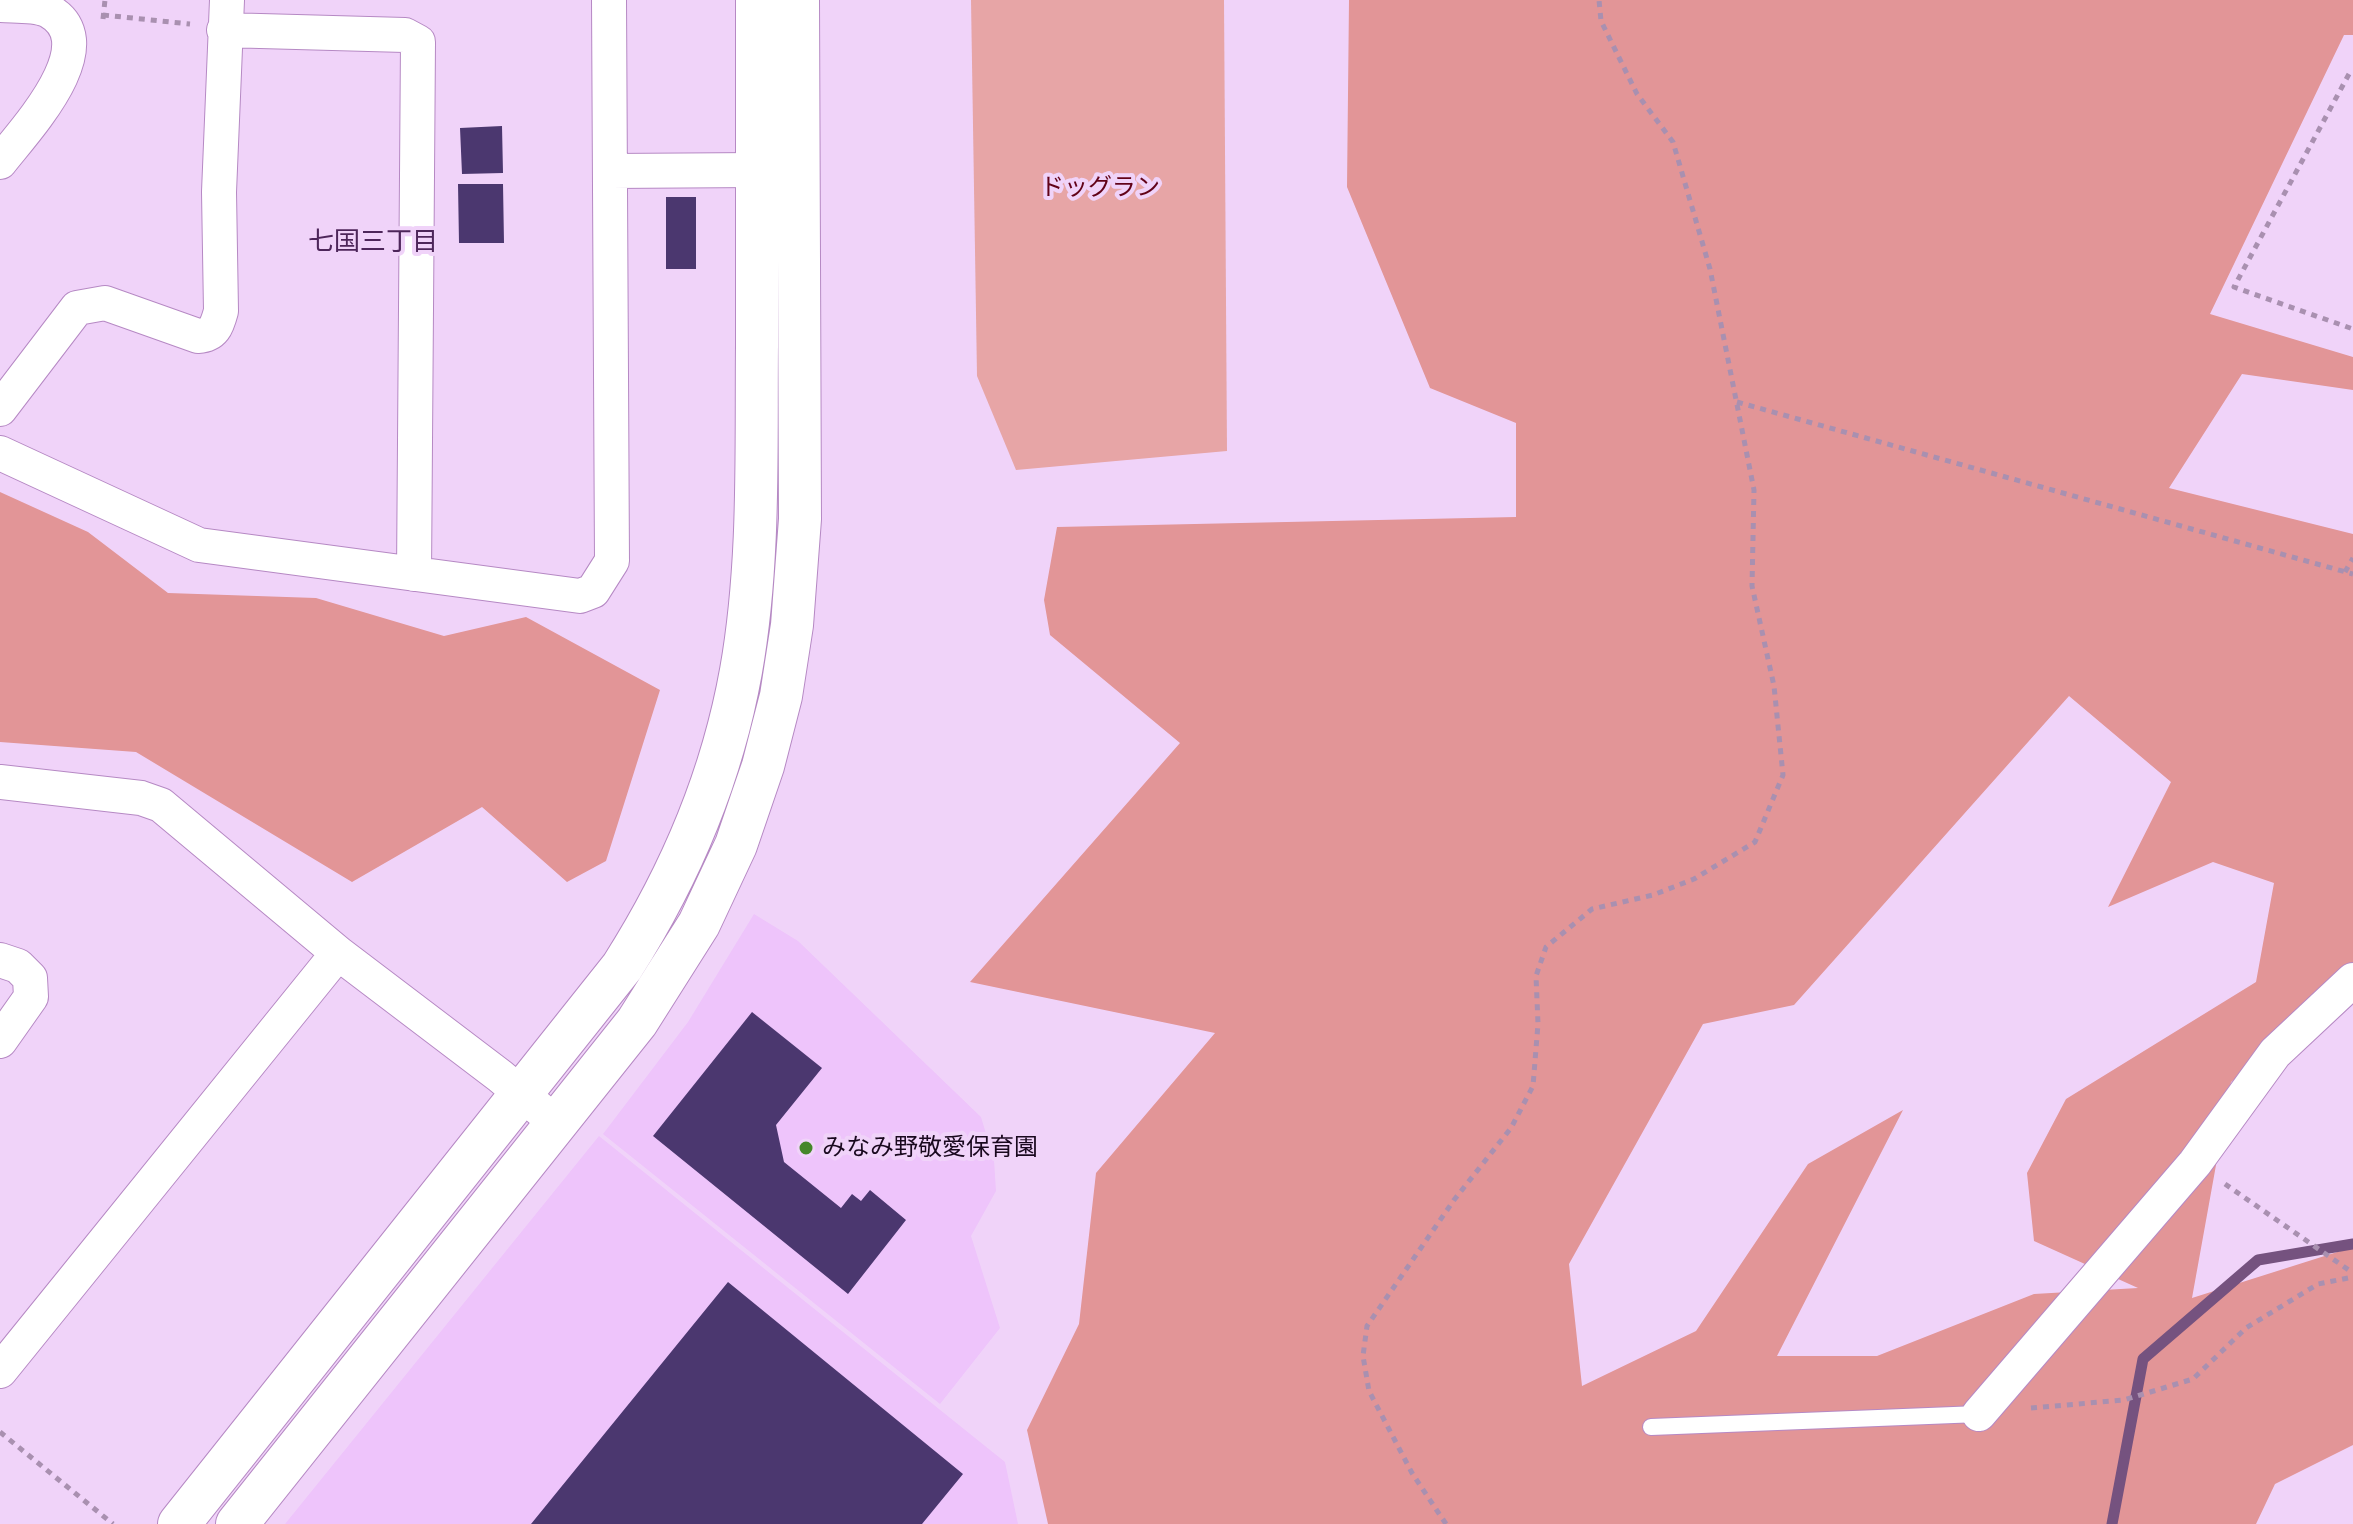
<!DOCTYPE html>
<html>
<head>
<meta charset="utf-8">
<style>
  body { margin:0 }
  canvas { display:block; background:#f0d3f9 }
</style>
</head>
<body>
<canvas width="2353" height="1524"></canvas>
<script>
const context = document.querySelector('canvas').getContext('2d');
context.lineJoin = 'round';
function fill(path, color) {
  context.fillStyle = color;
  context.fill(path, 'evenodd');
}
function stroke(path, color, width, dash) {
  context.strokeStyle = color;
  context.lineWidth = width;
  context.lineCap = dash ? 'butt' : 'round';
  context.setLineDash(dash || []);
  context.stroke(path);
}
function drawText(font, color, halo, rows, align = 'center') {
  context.font = font + ' "Public Sans","Noto Sans JP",sans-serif';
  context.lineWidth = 8;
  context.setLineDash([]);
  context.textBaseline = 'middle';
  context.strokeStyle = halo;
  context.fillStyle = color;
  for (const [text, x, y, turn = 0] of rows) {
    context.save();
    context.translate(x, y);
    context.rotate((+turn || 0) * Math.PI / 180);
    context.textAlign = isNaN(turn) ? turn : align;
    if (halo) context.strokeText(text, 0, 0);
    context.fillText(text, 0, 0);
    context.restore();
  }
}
const built = new Path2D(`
  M754 914 798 941 981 1117 994 1160 996 1191 971 1236 1000 1328 940 1404 603 1134 688 1022Z
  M599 1136 1005 1462 1018 1524H285Z`);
const green = new Path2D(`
  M971 0H1224L1227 451 1016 470 977 376Z`);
const forest = new Path2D(`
  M1349 0H2353V35H2344L2210 314 2353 357V390L2242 374 2169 488 2353 534V987L2231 1082 2192 1298 2353 1247V1445L2275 1484 2256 1524H1048L1027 1430 1079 1324 1096 1173 1215 1033 970 982 1180 743 1050 635 1044 600 1057 527 1516 517V423L1430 388 1347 187ZM2069 696 2171 782 2108 907 2213 862 2274 883 2256 982 2066 1099 2027 1173 2034 1241 2138 1288 2034 1294 1877 1356H1777L1903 1110 1808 1164 1696 1331 1582 1386 1569 1264 1703 1024 1794 1005Z
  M0 492 88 532 168 593 316 598 444 636 526 617 660 690 606 861 567 882 482 807 352 882 136 752 0 742Z`);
const stream = new Path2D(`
  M2112 1524 2143 1359 2258 1260 2353 1244`);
const building = new Path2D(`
  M502 126 503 173 462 174 460 128Z
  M458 184H503L504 243H459Z
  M666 197H696V269H666Z
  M752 1012 822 1068 776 1125 784 1162 841 1208 852 1194 861 1201 870 1190 906 1220 848 1294 653 1136Z
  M728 1282 963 1474 922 1524H531Z`);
const path = new Path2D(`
  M103 15 190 24
  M103 19 105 0
  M2349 74 2234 287 2353 329
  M1737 402 2353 574
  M2345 572 2353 558
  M2225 1184 2353 1273
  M2031 1408 2124 1400 2193 1379 2246 1328 2318 1284 2353 1277
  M0 1432 113 1524
  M1446 1524 1412 1473 1369 1391 1363 1356 1367 1326 1454 1200 1511 1128 1533 1086 1538 1024 1536 976 1546 947 1592 909 1653 895 1694 879 1755 842 1783 775 1774 686 1752 586 1754 490 1710 269 1673 142 1637 94 1601 21 1599 0`);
const service = new Path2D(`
  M1651 1427 1979 1414`);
const minor = new Path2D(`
  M0 5C14 6 36 4 49 11 107 44 24 131 0 162
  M224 30 405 35 418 42 414 574
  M611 171 757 170
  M0 409 77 308 105 303 198 336C214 335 217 326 221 311L219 192 227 0
  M0 453 199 545 580 596 593 591 612 561 609 0
  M0 782 141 798 161 805 338 953 500 1076 555 1122
  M0 960 18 966 30 978 31 997 0 1041
  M0 1371 338 953
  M1979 1414 2195 1163 2275 1053 2353 980`);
const tertiary = new Path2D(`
  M179 1524 622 967C680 876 722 777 741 671 760 564 756 453 757 345 757 230 757 115 757 0
  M237 1524 637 1022 699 924 736 845 763 766 781 696 792 625 800 519 798 0`);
const markers = [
  [806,1148,8,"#458729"]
];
const parkNames = [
  ["ドッグラン",1100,188]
];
const poiNames = [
  ["みなみ野敬愛保育園",822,1148]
];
const neighbourhoodNames = [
  ["七国三丁目",373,242]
];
fill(built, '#eec4fb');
fill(green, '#e7a5a6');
fill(forest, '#e29597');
stroke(stream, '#75527f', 11);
fill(building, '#4b376f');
stroke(service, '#b689c4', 18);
stroke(minor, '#b689c4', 36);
stroke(tertiary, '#b689c4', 44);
stroke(path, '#a990b0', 5, [6, 6]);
stroke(service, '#fff', 16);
stroke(minor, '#fff', 34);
stroke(tertiary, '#fff', 42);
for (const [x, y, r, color] of markers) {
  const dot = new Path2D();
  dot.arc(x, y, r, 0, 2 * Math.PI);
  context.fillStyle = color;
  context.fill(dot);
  stroke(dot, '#f0d3f9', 3);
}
drawText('24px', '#610218', '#f0d3f9', parkNames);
drawText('24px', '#19081e', '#f0d3f9', poiNames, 'left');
drawText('26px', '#4d265a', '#f0d3f9', neighbourhoodNames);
</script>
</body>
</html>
